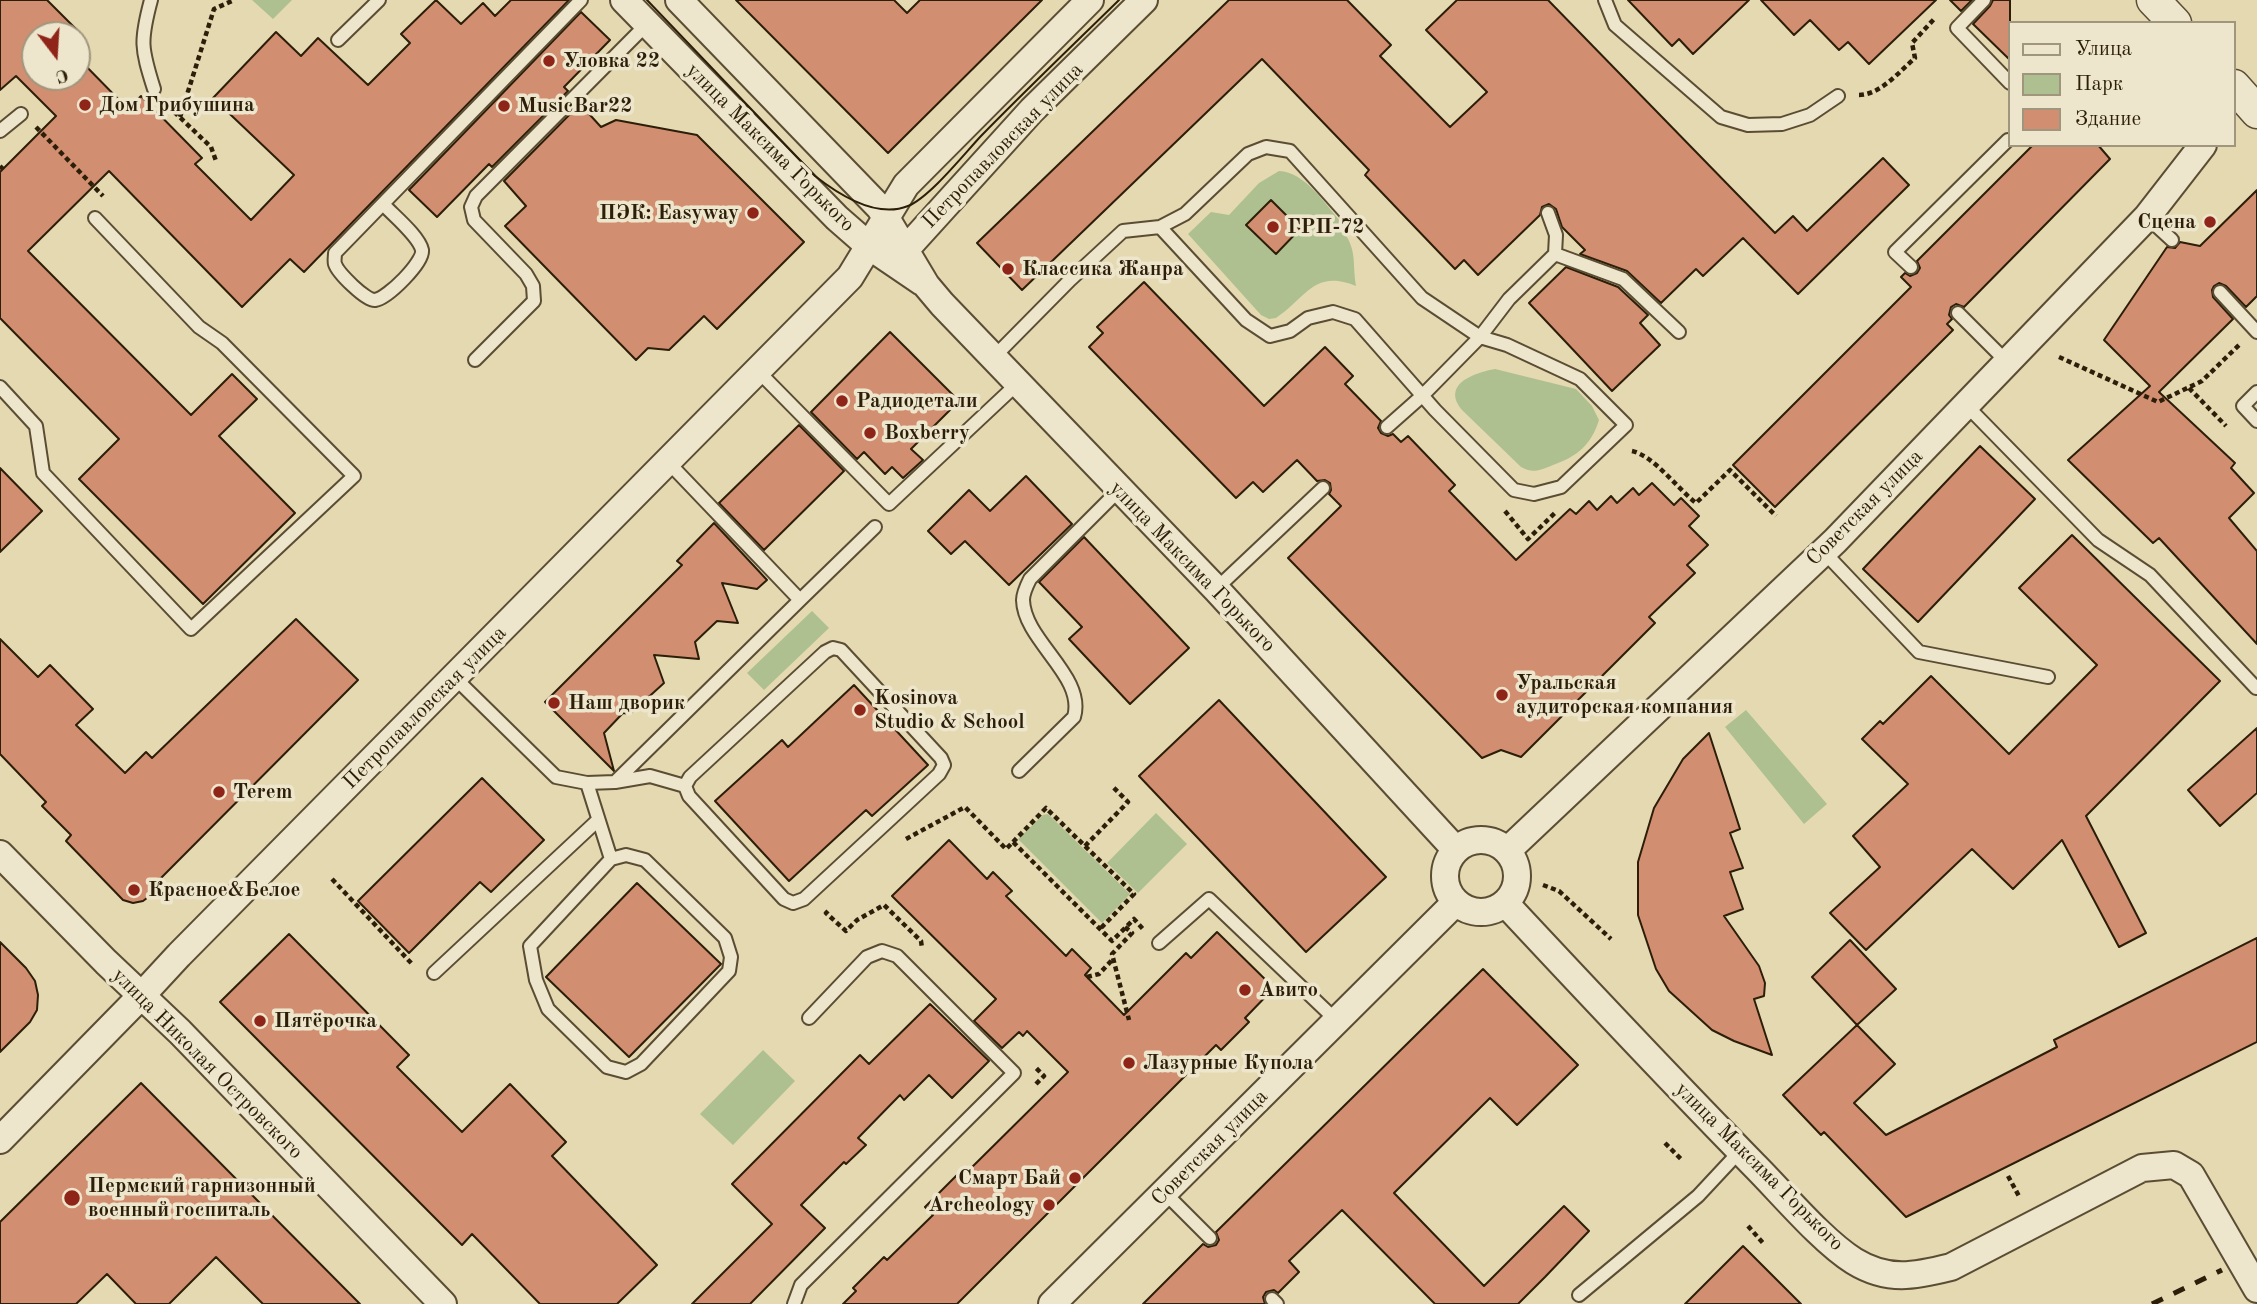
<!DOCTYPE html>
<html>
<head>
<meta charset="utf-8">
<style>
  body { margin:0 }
  #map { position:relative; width:2257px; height:1304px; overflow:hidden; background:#e4d9b1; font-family:"Old Standard TT",serif }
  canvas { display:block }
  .legend { position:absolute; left:2008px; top:21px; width:228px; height:126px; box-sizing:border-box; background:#ede6cc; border:2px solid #a0967e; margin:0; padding:9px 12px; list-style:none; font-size:21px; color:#2c1e09 }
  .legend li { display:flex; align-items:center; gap:14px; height:35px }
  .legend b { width:35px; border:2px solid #a0967e }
  .north { position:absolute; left:21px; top:21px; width:70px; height:70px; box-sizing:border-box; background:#ede6cc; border:2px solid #a0967e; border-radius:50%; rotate:163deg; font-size:19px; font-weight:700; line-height:28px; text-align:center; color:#2c1e09 }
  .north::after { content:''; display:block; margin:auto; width:24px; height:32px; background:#8f2418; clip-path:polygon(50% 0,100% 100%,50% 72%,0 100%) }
</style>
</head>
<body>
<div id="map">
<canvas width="2257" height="1304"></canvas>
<ul class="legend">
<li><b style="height:9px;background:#ede6cc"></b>Улица</li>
<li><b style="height:19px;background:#aec090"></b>Парк</li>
<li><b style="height:19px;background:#d28e71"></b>Здание</li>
</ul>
<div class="north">С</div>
</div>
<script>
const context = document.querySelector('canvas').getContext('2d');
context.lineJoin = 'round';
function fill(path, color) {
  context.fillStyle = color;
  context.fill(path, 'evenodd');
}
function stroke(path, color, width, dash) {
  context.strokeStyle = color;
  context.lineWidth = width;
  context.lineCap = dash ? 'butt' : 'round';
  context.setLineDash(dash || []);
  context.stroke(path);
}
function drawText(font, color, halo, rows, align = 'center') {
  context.font = font + ' "Old Standard TT",serif';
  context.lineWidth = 7;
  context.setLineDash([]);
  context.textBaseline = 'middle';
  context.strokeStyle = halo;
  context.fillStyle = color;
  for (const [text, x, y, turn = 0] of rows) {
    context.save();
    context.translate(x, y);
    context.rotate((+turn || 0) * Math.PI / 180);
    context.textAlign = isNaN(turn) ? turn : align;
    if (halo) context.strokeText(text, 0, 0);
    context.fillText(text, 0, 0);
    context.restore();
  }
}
const green = new Path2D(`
  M252 0H292L273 19Z
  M1279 171C1305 172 1325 204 1341 222L1340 227C1358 249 1352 261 1356 286 1314 269 1307 297 1276 318L1269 319 1261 315 1188 234 1211 212 1229 215 1259 183Z
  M1495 369 1576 389 1592 406 1599 420C1591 445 1578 456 1553 465 1540 470 1534 474 1521 467L1462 410C1441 384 1474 373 1495 369Z
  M812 611 829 628 764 690 747 673Z
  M1746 710 1827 804 1804 824 1725 727Z
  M1156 813 1187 844 1138 893 1107 863Z
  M1048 814 1130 894 1102 923 1018 839 1043 815Z
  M763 1050 795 1081 733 1145 700 1114Z`);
const building = new Path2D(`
  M0 0H47L77 30 72 35H35V77H77V57L128 109 141 96 202 158 195 164 251 220 294 175 213 98 276 32 301 56 318 38 368 85 410 43 401 34 436 0 461 24 483 3 495 16 511 0H569L304 272 290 259 242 307 109 171 28 251 191 415 232 374 257 399 219 436 295 513 203 604 79 479 119 439 0 318V172L56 116 16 76 0 90Z
  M736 0H894L907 13 920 0H1042L888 153Z
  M1229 0H1347L1391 45 1380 56 1450 127 1487 92 1426 30 1457 0H1548L1775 233 1793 216 1807 231 1883 158 1909 185 1798 294 1743 238 1703 276 1696 269 1661 303 1627 271 1580 254 1585 250 1562 227 1556 209 1549 204 1542 207 1540 215 1478 275 1464 260 1455 269 1365 175 1369 170 1262 59 1022 290 977 243Z
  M1628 0H1749L1693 54 1679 39 1672 46Z
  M1761 0H1936L1869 64 1848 42 1839 50 1810 20 1794 35Z
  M1950 0H1972L1961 11Z
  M1993 0H2010V60L1973 24 1990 6Z
  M581 12 610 40 564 87 568 91 492 167 489 164 437 217 409 190Z
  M580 104 601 127 616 120 697 135 804 242 717 329 704 316 669 350 648 348 636 360 505 226 526 206 504 181Z
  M2033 145H2098L2110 159 1964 307 1956 304 1951 307 1949 315 1952 319 1947 324 1953 330 1775 507 1733 465 1911 287 1901 277 1905 273 1910 276 1917 273 1920 268 1917 261Z
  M2257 190V296L2246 307 2226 286 2219 283 2214 286 2212 290 2213 297 2233 319 2159 392 2235 463 2231 468 2254 493 2229 518 2257 551V644L2159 538 2153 543 2068 460 2150 386 2104 340 2167 247 2175 248 2180 242 2200 246Z
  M1271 200 1300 229 1276 254 1246 225Z
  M1566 267 1618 287 1648 315 1640 323 1660 345 1612 391 1529 303Z
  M1144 282 1264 406 1325 347 1353 376 1345 384 1381 421 1378 428 1381 433 1388 436 1393 434 1401 442 1408 436 1455 485 1449 491 1516 560 1570 509 1576 514 1589 501 1597 510 1611 496 1617 503 1633 488 1639 495 1652 483 1674 505 1681 498 1699 516 1689 526 1708 545 1687 565 1695 573 1649 617 1655 623 1521 757 1501 750 1482 758 1288 558 1341 506 1329 494 1331 490 1330 483 1325 480 1317 481 1297 460 1263 492 1253 482 1236 498 1089 347 1103 333 1097 327Z
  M890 332 959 401 911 449 923 460 903 478 892 467 885 474 864 452 857 459 811 412Z
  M799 425 844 471 764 550 719 503Z
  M1980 446 2035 499 1918 622 1863 569Z
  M0 468 42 511 0 552Z
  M1026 476 1072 524 1009 585 965 541 951 554 928 531 969 490 990 511Z
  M714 523 767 580 757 589 722 583 738 623 717 621 695 642 699 659 654 655 664 683 630 714 623 713 604 733 614 771 545 702 682 565 677 561Z
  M2072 535 2220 681 2086 816 2146 933 2119 947 2062 840 2013 889 1972 849 1866 950 1830 913 1880 867 1853 836 1908 784 1862 739 1880 721 1883 724 1931 676 2009 754 2097 665 2019 588Z
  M1084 537 1189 648 1130 704 1069 639 1082 627 1039 582Z
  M296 619 358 680 159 880 151 895 143 901 133 903 123 900 66 841 71 835 42 806 46 802 0 754V639L38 677 50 665 93 709 76 725 125 773 146 752 152 758Z
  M854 685 928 765 872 816 866 810 789 881 715 801 782 740 788 747Z
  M1219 700 1386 877 1306 952 1139 776Z
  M2257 728V793L2220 826 2188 790Z
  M1709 733 1740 829 1730 833 1743 868 1730 872 1743 909 1724 916 1759 966 1765 983 1764 996 1754 999 1772 1055 1734 1041 1712 1030 1669 991 1656 969 1638 915V862L1654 808 1683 759Z
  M482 778 544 840 491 892 480 882 409 953 358 901Z
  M949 840 987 879 993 872 1012 891 1006 896 1066 956 1072 949 1091 968 1085 975 1124 1015 1186 953 1191 958 1217 932 1274 988 1245 1018 1249 1022 1221 1050 1216 1045 957 1304H843L856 1291 853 1288 884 1257 887 1260 933 1215 925 1207 957 1175 961 1178 1068 1072 1027 1031 1023 1036 1019 1032 1002 1048 974 1021 996 999 892 896Z
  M637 883 721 964 629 1057 546 977Z
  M289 934 409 1055 397 1067 462 1132 510 1084 566 1142 552 1156 657 1265 617 1304H540L472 1234 462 1245 220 1002Z
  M2257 938V1042L1906 1217 1824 1132 1821 1135 1783 1095 1857 1025 1895 1064 1854 1103 1886 1135 2057 1047 2054 1040Z
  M1850 940 1896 989 1857 1025 1812 977Z
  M0 942 26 968 35 981 38 995 37 1010 30 1022 0 1052Z
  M1483 969 1578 1065 1517 1125 1490 1098 1394 1193 1484 1286 1564 1206 1589 1231 1545 1277 1518 1304H1435L1342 1210 1289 1261 1299 1272 1278 1293 1274 1290 1266 1292 1263 1297 1265 1304H1143L1203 1244 1208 1247 1216 1245 1219 1240 1216 1232Z
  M930 1004 989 1061 952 1098 929 1075 904 1100 900 1095 858 1138 866 1145 846 1164 844 1162 801 1205 825 1228 750 1304H692L772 1224 732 1184 860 1055 869 1064Z
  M141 1083 360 1304H263L216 1257 169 1304H136L107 1274 76 1304H0V1222Z
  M1743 1246 1801 1304H1685Z`);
const path = new Path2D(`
  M1859 95C1880 95 1900 71 1915 58L1912 43 1935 18
  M168 106 211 147 216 161
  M180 117 214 9 234 0
  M36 127 103 196
  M0 166 3 169
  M2059 357 2158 402 2202 381 2239 345
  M2189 388 2226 426
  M1632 451C1654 456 1677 488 1696 503L1730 470 1776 516
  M1505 511 1528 539 1556 512
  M906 839 965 807 1006 849 1013 842 1112 941 1134 919 1143 929
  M1013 842 1046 808 1134 894 1100 929
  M1085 846 1128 802 1113 787
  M332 879 413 965
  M1543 885 1559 891 1611 939
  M828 911 826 913 846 931 857 920 884 905 921 941 922 948
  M1125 927 1132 933 1112 954 1129 1020
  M1087 977 1099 974 1112 960
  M1036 1084 1044 1076 1036 1068
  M1665 1143 1683 1161
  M2008 1176 2020 1198
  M1748 1226 1763 1243`);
const service = new Path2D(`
  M151 0C140 41 141 48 154 89
  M1605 0 1615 25 1721 117 1748 125 1782 124 1810 115 1838 96
  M1984 0 1957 28 2010 83
  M338 40 379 0
  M0 131 21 114
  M383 204C393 215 419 236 422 250 424 262 388 298 375 300 366 301 338 273 335 264 334 261 335 257 335 253L581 0
  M2147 217 2172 240
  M1160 227 1246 320 1270 336 1290 331 1308 318 1333 312 1355 319 1435 410 1514 490 1534 494 1561 487 1626 425 1580 379 1507 345 1480 337 1422 396 1387 427
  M1555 254 1623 279 1679 332
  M1911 267 1895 252 2008 140
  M2220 292 2257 332
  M1958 313 2007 362
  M993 358 1070 280 1123 231 1160 227 1185 214 1248 154 1266 147 1290 151 1422 298 1480 337 1509 299 1555 254 1556 235 1548 213
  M475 360 534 301 533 286 526 274 474 220 471 207 476 196 647 24
  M757 370 889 504 1017 384
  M0 387 36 426 43 473 191 629 354 476 222 343 199 327 95 218
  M2257 392 2243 406 2257 421
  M1966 405 2098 540 2150 575 2256 688
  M1824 552 1919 652 2048 677
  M1216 589 1323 488
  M800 600 875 527
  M455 678 556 777 587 783 615 782 800 600 668 462
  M1019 771 1074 717C1086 676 1024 641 1023 600 1023 593 1027 585 1030 579L1119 490
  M615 782 650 776 685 786 689 796 784 899 793 903 804 899 939 774 944 765 941 758 841 650 833 648 825 652 690 777 685 786
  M587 783 611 859 530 946 536 980 548 1009 607 1067 626 1072 641 1064 729 971 731 957 725 938 645 860 626 855 611 859
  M1159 943 1209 899 1337 1021
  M434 973 598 820
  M1165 1193 1210 1238
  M1579 1295 1698 1196 1740 1151
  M1272 1299 1277 1304
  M794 1304 801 1285 1014 1073 897 956 882 951 867 957 809 1018`);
const minor = new Path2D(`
  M624 0 837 218 869 246 922 282
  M679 0 880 208 926 285 942 304 1216 589 1456 850
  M893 255 906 249 1032 110 1144 0
  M1445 876a36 36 0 1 1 72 0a36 36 0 1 1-72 0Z
  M1507 851 1835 541 2147 217 2203 145
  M0 854 106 962 180 1032 443 1304
  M1505 903C1587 991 1670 1079 1754 1165 1782 1193 1822 1241 1854 1261 1888 1282 1915 1276 1951 1267L2142 1168 2174 1165 2191 1175 2257 1289
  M0 1140 142 995 179 955 850 277 906 185 1090 0
  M1052 1304 1456 902`);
const tertiary = new Path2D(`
  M2153 0 2175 23
  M2234 86 2257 112`);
const tram = new Path2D(`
  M647 0 815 176C838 194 876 219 908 206 930 197 964 154 981 136 1026 90 1073 45 1119 0`);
const rail = new Path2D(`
  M2152 1304 2222 1270`);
const markers = [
  [549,61,7,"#8f2418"],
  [85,105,7,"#8f2418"],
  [504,106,7,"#8f2418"],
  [753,213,7,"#8f2418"],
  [2210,222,7,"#8f2418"],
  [1273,227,7,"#8f2418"],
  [1008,269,7,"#8f2418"],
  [842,401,7,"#8f2418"],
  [870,433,7,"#8f2418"],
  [1502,695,7,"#8f2418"],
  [554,703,7,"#8f2418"],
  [860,710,7,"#8f2418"],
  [219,792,7,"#8f2418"],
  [134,890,7,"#8f2418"],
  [1245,990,7,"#8f2418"],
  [260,1021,7,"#8f2418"],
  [1129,1063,7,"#8f2418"],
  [1075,1178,7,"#8f2418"],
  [72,1198,9,"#8f2418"],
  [1049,1205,7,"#8f2418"]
];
const poiNames = [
  ["Уловка 22",563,61],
  ["Дом Грибушина",99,105],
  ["MusicBar22",518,106],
  ["ПЭК: Easyway",739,213,"right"],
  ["Сцена",2196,222,"right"],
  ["ГРП-72",1287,227],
  ["Классика Жанра",1022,269],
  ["Радиодетали",856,401],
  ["Boxberry",884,433],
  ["Уральская",1516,683],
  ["аудиторская компания",1516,707],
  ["Kosinova",874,698],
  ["Studio & School",874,722],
  ["Наш дворик",568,703],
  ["Terem",233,792],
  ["Красное&Белое",148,890],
  ["Авито",1259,990],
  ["Пятёрочка",274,1021],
  ["Лазурные Купола",1143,1063],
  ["Смарт Бай",1061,1178,"right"],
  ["Пермский гарнизонный",88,1186],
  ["военный госпиталь",88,1210],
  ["Archeology",1035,1205,"right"]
];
const streetNames = [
  ["Петропавловская улица",1003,146,-46],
  ["улица Максима Горького",770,148,45],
  ["Советская улица",1865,508,-45],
  ["улица Максима Горького",1192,567,46],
  ["Петропавловская улица",425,708,-45],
  ["улица Николая Островского",207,1064,45],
  ["Советская улица",1210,1148,-45],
  ["улица Максима Горького",1759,1167,45]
];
fill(green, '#aec090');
fill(building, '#d28e71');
stroke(building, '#2c1e09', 2);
stroke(service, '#5a4d33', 16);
stroke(minor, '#5a4d33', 30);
stroke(tertiary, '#5a4d33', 35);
stroke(path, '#2c1e09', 4.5, [5, 3.5]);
stroke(service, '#ede6cc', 12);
stroke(minor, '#ede6cc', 26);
stroke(tertiary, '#ede6cc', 32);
stroke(tram, '#2c1e09', 2);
stroke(rail, '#2c1e09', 5, [12, 12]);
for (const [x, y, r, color] of markers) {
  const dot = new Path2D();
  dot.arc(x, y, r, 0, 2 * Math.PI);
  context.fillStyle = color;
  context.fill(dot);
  stroke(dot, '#ede6cc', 2.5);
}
drawText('bold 21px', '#2c1e09', '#ede6cc', poiNames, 'left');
drawText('21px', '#2c1e09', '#ede6cc', streetNames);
</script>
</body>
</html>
